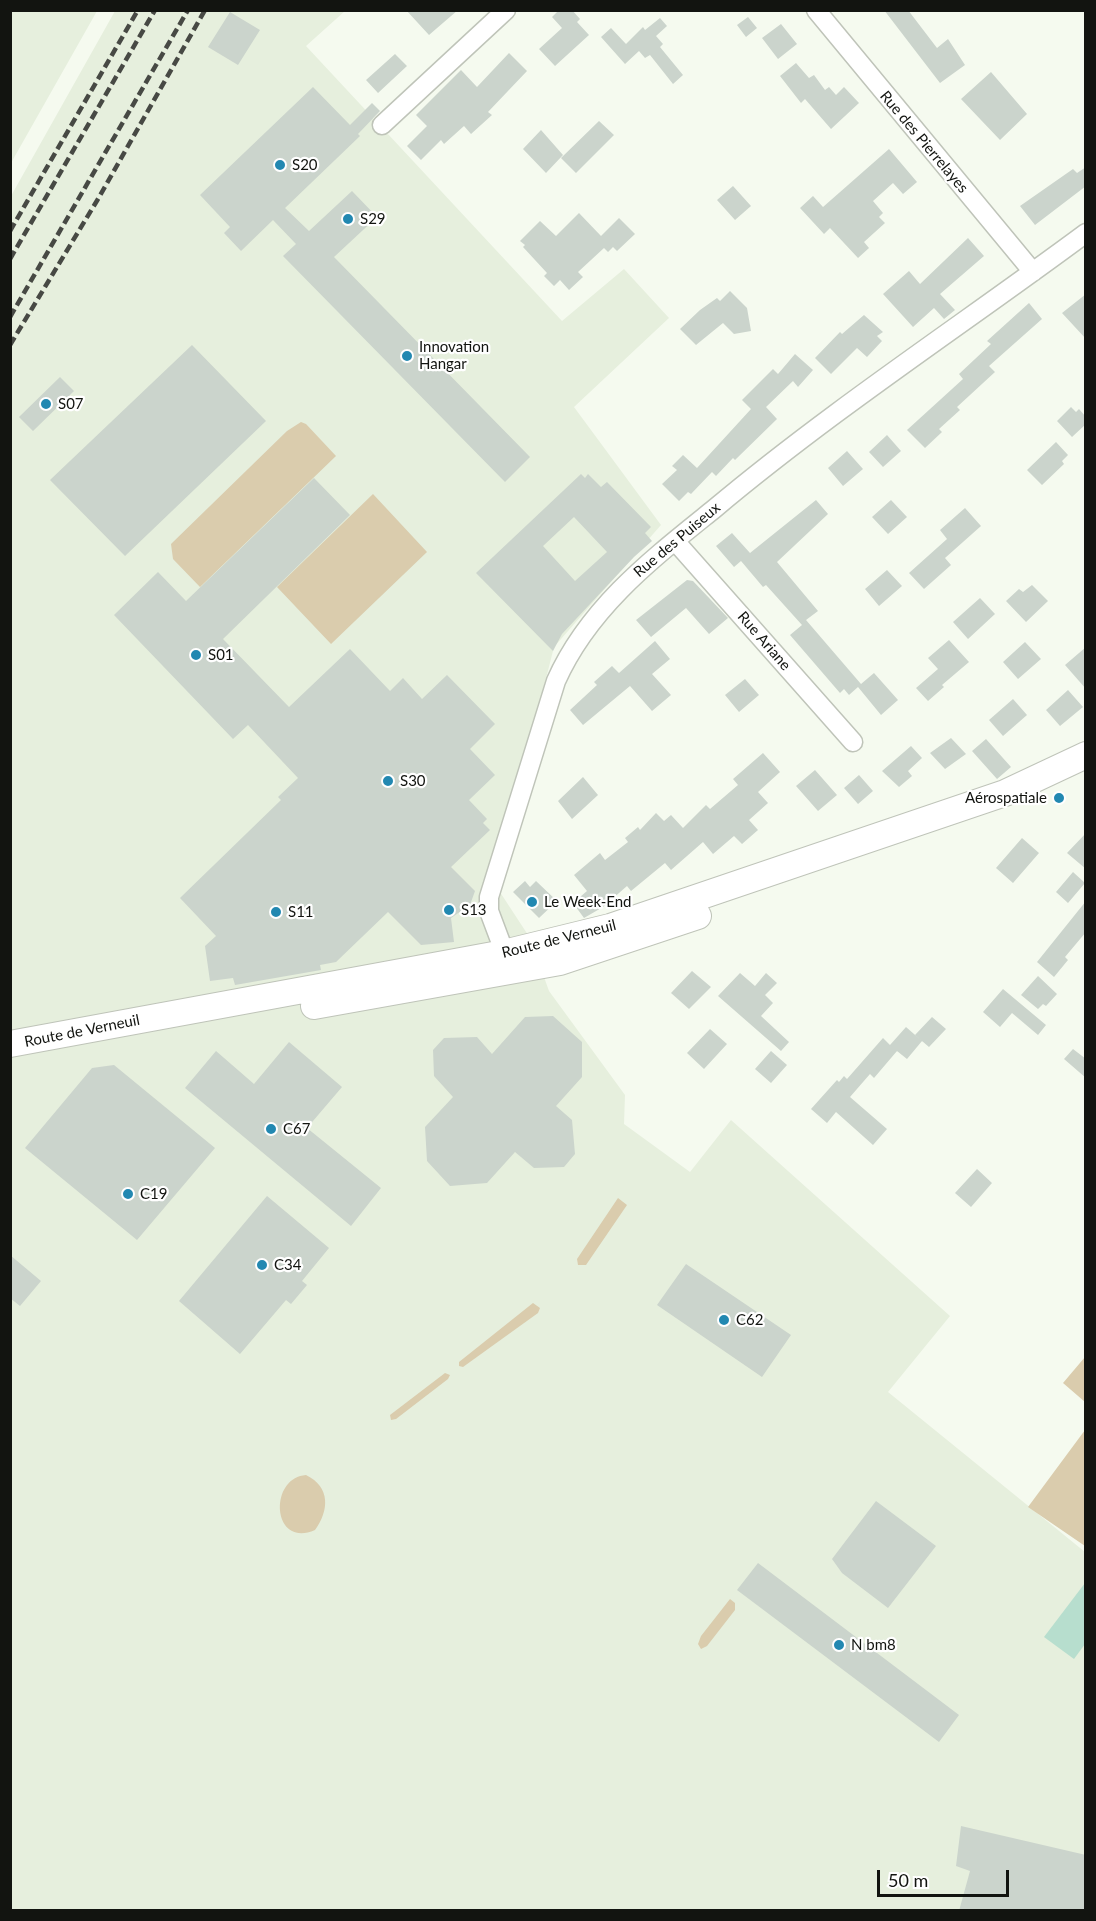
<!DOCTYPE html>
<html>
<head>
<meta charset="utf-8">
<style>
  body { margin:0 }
  #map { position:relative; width:1096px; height:1921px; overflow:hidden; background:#f5faef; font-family:Lato,sans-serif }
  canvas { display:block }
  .frame { position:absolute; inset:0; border:12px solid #121410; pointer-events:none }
  .scale { position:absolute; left:877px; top:1870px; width:132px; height:27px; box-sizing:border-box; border:3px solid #121410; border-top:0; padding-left:8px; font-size:18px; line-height:21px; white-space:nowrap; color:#121410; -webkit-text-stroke:4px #fff; paint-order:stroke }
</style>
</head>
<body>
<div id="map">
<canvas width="1096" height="1921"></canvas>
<div class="frame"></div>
<div class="scale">50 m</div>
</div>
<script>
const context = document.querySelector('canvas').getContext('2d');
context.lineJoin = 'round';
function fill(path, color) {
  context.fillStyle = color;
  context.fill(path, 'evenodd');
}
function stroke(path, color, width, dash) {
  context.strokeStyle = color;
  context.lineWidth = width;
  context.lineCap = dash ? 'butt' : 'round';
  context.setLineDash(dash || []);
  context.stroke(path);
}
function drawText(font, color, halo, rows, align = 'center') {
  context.font = font + ' Lato,sans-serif';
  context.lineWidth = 4.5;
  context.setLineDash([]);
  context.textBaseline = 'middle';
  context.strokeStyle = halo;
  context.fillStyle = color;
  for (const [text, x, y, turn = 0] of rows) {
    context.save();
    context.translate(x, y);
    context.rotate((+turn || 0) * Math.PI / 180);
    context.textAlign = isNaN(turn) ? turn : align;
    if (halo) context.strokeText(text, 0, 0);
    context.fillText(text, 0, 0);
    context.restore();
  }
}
const built = new Path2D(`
  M11 10 97 11 11 163 10 11Z
  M115 11H345L306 46 562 321 624 269 669 318 574 407 661 525 554 647 494 883 530 938 549 991 625 1095 624 1124 690 1172 731 1120 950 1316 888 1392 1085 1552V1910H11V196Z`);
const green = new Path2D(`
  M301 422 306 424 336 456 200 587 173 559 171 544 287 431Z
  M373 494 427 552 331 644 277 587Z
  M618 1198 627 1205 586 1265H578L577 1259Z
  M533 1303 540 1308 538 1313 463 1367 459 1366V1362Z
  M1085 1357V1402L1063 1383Z
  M445 1373 450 1375 448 1379 396 1419 391 1420 390 1415Z
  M1085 1430V1546L1028 1507Z
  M306 1475C331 1487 329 1511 315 1530 272 1549 268 1478 306 1475Z
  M730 1599 735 1603V1610L707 1646 701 1649 698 1644 701 1636Z`);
const water = new Path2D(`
  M1085 1583V1644L1074 1659 1044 1637Z`);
const building = new Path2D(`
  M406 10H458L429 35Z
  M559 10H572L580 19 577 22 589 35 555 66 539 49 562 28 552 17Z
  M884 10H908L937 48 948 39 965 65 940 83Z
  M230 12 260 30 238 65 208 47Z
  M748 17 757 28 746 37 737 25Z
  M660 18 667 26 656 36 663 44 660 47 683 75 673 84 650 55 645 58 639 51 625 64 601 37 611 28 626 44 643 27 645 30Z
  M781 24 797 44 778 59 762 38Z
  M509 53 527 71 488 112 492 115 471 134 464 126 444 144 441 140 421 160 407 146 427 126 416 115 461 70 477 87Z
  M395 54 407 66 378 93 366 80Z
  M796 63 809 78 814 75 825 90 829 87 836 95 844 87 859 103 831 129 805 99 801 103 780 76Z
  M991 72 1027 114 1000 140 961 99Z
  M313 87 350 125 372 103 380 111 358 134 360 136 285 208 309 231 352 191 377 217 334 257 530 457 505 482 283 256 296 244 273 220 241 251 224 233 230 227 200 195Z
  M599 121 614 135 576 173 561 158Z
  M541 130 563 155 546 173 523 149Z
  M889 149 917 182 903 194 893 183 873 201 883 213 879 217 885 223 864 242 869 248 858 258 830 228 824 234 800 208 813 196 823 207Z
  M1086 167V186L1035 225 1020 206 1073 169 1077 173Z
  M733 186 751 206 735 220 717 200Z
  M579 213 601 236 619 218 635 234 617 251 613 247 608 252 604 248 578 272 583 277 569 290 560 280 554 286 544 276 547 273 523 247 525 245 520 241 540 221 556 236Z
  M968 238 984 256 940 294 955 310 944 319 934 308 913 327 883 294 909 271 920 284Z
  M730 291 747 308 751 331 734 334 723 323 696 345 680 329 700 310 717 298 720 301Z
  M1086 294V339L1062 313Z
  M1029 303 1042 319 989 366 995 372 957 407 960 410 939 429 942 432 925 448 907 430 963 379 959 374 991 344 987 341Z
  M864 315 883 332 877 336 882 341 867 357 857 348 831 374 815 358 840 332 842 334Z
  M192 345 266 421 125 556 50 480Z
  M795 354 813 370 798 387 793 381 766 407 777 419 735 460 733 458 716 476 712 472 691 494 688 492 679 501 662 484 677 470 672 466 683 455 697 468 751 409 742 400 773 369 778 374Z
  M60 377 74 391 33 431 19 417Z
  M1071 407 1076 412 1079 409 1086 417V424L1072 437 1057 421Z
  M887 435 901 451 883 467 869 452Z
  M1056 442 1068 455 1062 461 1064 464 1042 485 1027 470Z
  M847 451 863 469 843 486 828 468Z
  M581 474 585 478 588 474 601 487 607 482 651 527 645 533 652 541 634 557 562 634 553 651 476 573ZM574 517 607 552 575 581 543 546Z
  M314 478 350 515 223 639 289 707 350 649 390 691 403 678 422 699 447 675 495 724 470 749 495 775 469 800 487 819 483 823 490 830 451 867 475 891 470 905 451 918 454 942 421 945 388 912 336 962 320 965 321 970 235 985 233 978 210 981 205 946 216 936 180 898 281 800 278 797 298 778 248 725 233 739 114 615 158 572 186 601Z
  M816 500 828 514 777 562 818 611 806 620 861 684 874 673 898 700 881 715 858 687 849 695 844 689 840 693 790 635 802 625 766 585 763 587 741 561 734 567 716 546 732 533 750 553Z
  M891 500 907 517 888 534 872 517Z
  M965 508 981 526 945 558 951 565 924 589 909 573 947 539 940 530Z
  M887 570 902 586 879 606 865 589Z
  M687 580 693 581 728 618 709 634 686 608 651 637 636 620Z
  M1032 585 1048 601 1026 622 1006 601 1019 589 1023 592Z
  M980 598 995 614 968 639 953 622Z
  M949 640 969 662 942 685 944 687 928 701 916 688 938 669 928 658Z
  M655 641 670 659 652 674 671 695 652 711 630 686 583 725 570 710 597 685 594 682 612 666 619 673Z
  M1025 642 1041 659 1018 679 1003 662Z
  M1086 647V689L1065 665Z
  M745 679 759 695 739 712 725 695Z
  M1068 690 1083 707 1060 726 1046 710Z
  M1013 699 1027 715 1003 736 989 720Z
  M951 738 966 754 945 769 930 753Z
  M986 739 1011 767 997 779 972 751Z
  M911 746 922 758 908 771 912 776 899 787 882 771Z
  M763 753 780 772 758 792 768 803 749 820 758 830 742 844 734 836 713 854 703 842 671 870 665 863 631 891 627 886 603 907 584 918 573 903 587 891 574 875 600 853 605 860 628 842 625 838 638 827 640 830 656 813 664 821 671 815 683 828 706 805 710 809 738 785 733 779Z
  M815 770 837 795 818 811 796 786Z
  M859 775 873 791 858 804 844 788Z
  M583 777 598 795 572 819 558 801Z
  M1086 833V869L1067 853Z
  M1022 838 1039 853 1013 883 996 868Z
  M1073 872 1085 883 1068 903 1056 892Z
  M525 881 530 887 536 881 557 901 539 918 513 892Z
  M1086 901V932L1065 957 1068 960 1054 977 1037 962Z
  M692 971 711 987 689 1009 671 993Z
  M740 973 755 986 766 973 777 983 765 995 773 1003 761 1016 789 1042 781 1051 718 996Z
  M1038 976 1057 994 1046 1006 1043 1004 1038 1009 1021 995Z
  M1003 989 1046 1025 1038 1035 1012 1013 1000 1027 983 1012Z
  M553 1016 582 1042V1077L556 1106 572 1120 575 1154 564 1167 534 1168 515 1152 487 1183 450 1186 427 1161 425 1127 453 1097 434 1076 433 1050 444 1038 477 1037 492 1054 525 1017Z
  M932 1017 946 1029 929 1047 915 1035Z
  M906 1027 922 1041 907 1059 892 1047 897 1051 874 1078 870 1074 850 1097 887 1129 873 1145 836 1112 827 1123 811 1109 837 1080 839 1082 844 1076 847 1079 883 1038 890 1045Z
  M710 1029 727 1044 704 1069 687 1053Z
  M289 1042 342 1087 307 1128 381 1188 351 1226 185 1088 216 1051 254 1084Z
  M1073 1049 1086 1059V1078L1064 1059Z
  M771 1051 787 1065 771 1083 755 1069Z
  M114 1065 215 1148 137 1240 25 1148 92 1068Z
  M977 1169 992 1183 971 1207 955 1193Z
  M267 1196 329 1248 302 1281 307 1285 291 1304 286 1300 240 1354 179 1301Z
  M10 1255 41 1281 20 1306 10 1298Z
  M686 1264 791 1335 762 1377 657 1305Z
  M876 1501 936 1546 888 1608 842 1573 832 1559Z
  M758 1563 959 1715 939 1742 737 1590Z
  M961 1826 1086 1855V1911H959L970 1871 956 1866Z`);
const minor = new Path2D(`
  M816 10 1033 272
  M382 125 506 10
  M675 541 853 742
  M499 961 504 951 489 911V897L556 681C589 607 652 559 714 509 832 410 962 325 1086 233`);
const secondary = new Path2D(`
  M314 1006 560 962 698 916
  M10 1044 504 953 610 927 1005 793 1086 755`);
const rail = new Path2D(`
  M10 231 138 10
  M10 259 155 10
  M10 317 188 10
  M10 345 98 199 205 10`);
const markers = [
  [280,165,6,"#2288b1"],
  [348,219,6,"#2288b1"],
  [407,356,6,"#2288b1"],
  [46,404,6,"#2288b1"],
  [196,655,6,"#2288b1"],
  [388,781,6,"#2288b1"],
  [1059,798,6,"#2288b1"],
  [532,902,6,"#2288b1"],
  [449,910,6,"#2288b1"],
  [276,912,6,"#2288b1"],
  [271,1129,6,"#2288b1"],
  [128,1194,6,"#2288b1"],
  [262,1265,6,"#2288b1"],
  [724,1320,6,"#2288b1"],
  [839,1645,6,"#2288b1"]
];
const streetNames = [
  ["Rue des Pierrelayes",924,142,50],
  ["Rue des Puiseux",677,540,-40],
  ["Rue Ariane",764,641,49],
  ["Route de Verneuil",559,939,-14],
  ["Route de Verneuil",82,1031,-11]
];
const poiNames = [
  ["S20",292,165],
  ["S29",360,219],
  ["Innovation",419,347],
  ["Hangar",419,364],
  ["S07",58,404],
  ["S01",208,655],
  ["S30",400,781],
  ["Aérospatiale",1047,798,"right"],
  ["Le Week-End",544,902],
  ["S13",461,910],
  ["S11",288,912],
  ["C67",283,1129],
  ["C19",140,1194],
  ["C34",274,1265],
  ["C62",736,1320],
  ["N bm8",851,1645]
];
fill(built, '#e6efdd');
fill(green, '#daccad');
fill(water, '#b7dece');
fill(building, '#cbd4cc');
stroke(minor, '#bfc4b9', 21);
stroke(secondary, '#bfc4b9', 28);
stroke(minor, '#fff', 18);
stroke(secondary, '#fff', 26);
stroke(rail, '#474944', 4.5, [9, 4.5]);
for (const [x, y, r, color] of markers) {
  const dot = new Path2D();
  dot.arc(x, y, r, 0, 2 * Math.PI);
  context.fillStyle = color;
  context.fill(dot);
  stroke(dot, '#fff', 2);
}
drawText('15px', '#121410', '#fff', streetNames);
drawText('15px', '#121410', '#fff', poiNames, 'left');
</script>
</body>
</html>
